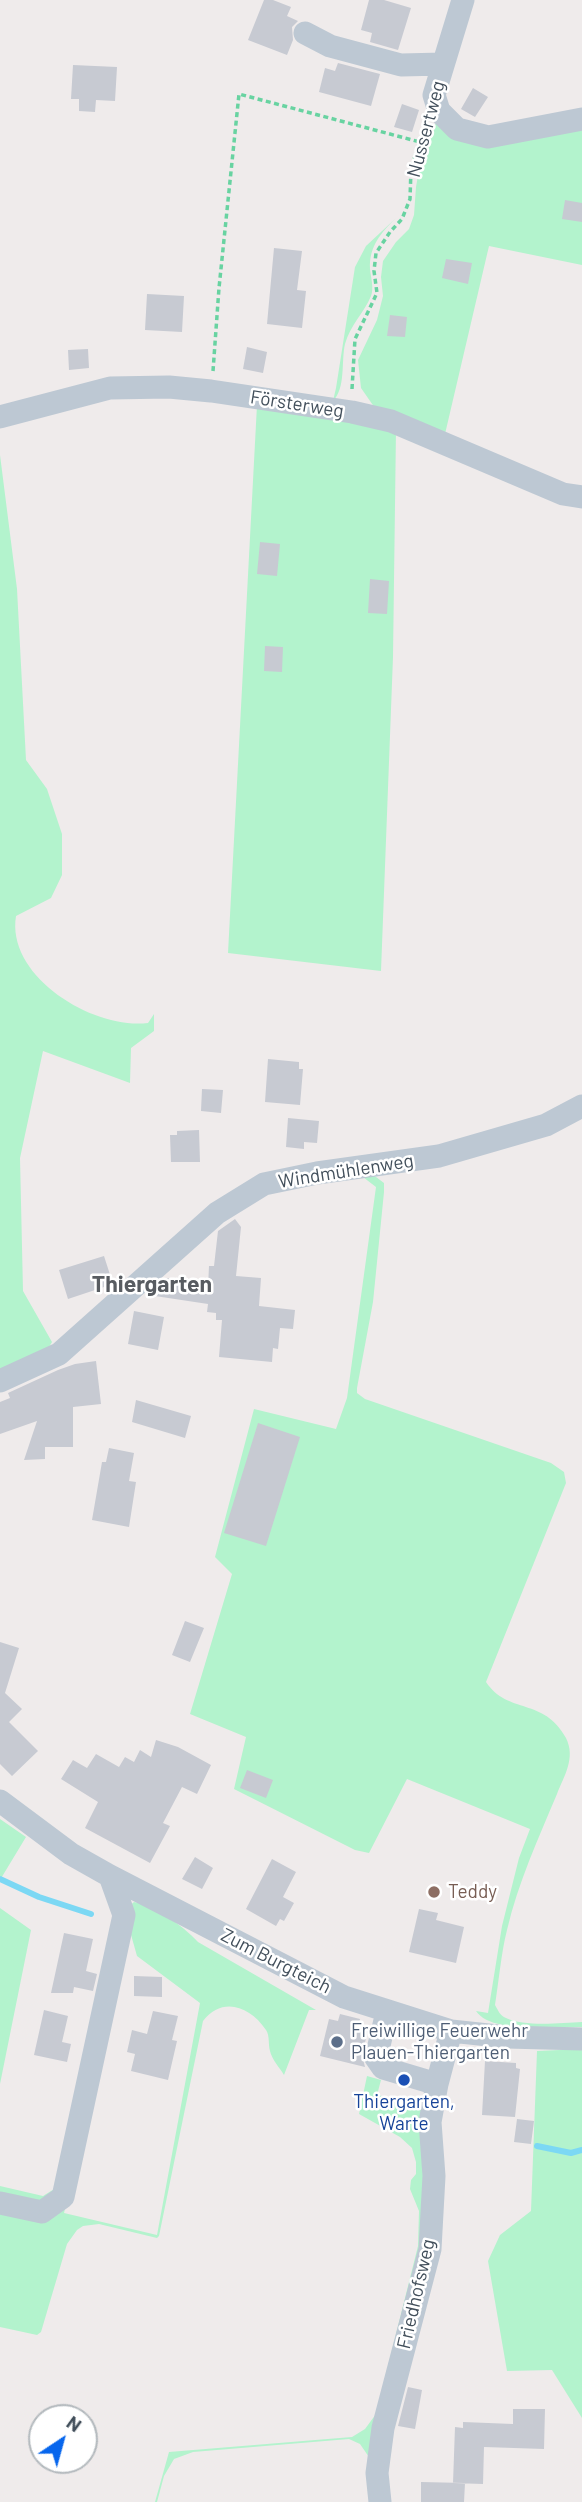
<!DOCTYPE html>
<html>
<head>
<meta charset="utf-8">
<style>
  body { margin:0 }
  #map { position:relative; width:582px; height:2502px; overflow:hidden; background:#efebeb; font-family:Barlow,sans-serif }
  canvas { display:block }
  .north { position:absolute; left:28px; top:2404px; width:70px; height:70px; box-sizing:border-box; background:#fff; border:2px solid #b3b9bd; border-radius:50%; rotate:36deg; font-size:19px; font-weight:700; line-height:28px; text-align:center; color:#424f5b }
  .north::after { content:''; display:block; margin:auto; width:24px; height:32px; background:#0766ed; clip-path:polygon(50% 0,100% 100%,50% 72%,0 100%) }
</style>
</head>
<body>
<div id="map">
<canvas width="582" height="2502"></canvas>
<div class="north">N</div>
</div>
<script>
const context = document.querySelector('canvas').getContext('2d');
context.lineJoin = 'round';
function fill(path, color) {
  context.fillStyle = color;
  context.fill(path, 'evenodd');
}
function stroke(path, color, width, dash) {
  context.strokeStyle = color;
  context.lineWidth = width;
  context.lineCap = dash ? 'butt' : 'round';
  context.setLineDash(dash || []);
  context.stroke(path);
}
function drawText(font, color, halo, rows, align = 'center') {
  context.font = font + ' Barlow,sans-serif';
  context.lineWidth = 5;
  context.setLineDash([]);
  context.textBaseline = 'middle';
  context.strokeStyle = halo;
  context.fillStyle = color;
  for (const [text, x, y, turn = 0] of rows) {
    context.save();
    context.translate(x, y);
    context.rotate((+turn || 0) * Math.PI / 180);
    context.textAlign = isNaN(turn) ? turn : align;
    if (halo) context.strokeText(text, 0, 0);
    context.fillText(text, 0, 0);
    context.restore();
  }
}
const green = new Path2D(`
  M437 122 462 139 582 127V265L489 246 445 434 377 411 361 388 358 360 377 320 383 296 381 277 383 261 396 242 409 229 414 215 416 187 424 141Z
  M396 218C381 233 369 246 370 269 371 278 374 288 371 296 364 313 350 325 345 344 341 361 346 388 333 401L336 388 355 267 366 246Z
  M257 405 396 429 393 657 381 971 228 953Z
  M0 455 17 589 26 760 47 789 62 834V875L51 898 16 916C6 977 94 1030 148 1023L154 1014V1031L131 1048 130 1083 43 1051 20 1158 23 1291 52 1342 46 1352 0 1375Z
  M359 1174H372L384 1183V1192L373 1302 357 1388V1393L365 1399 551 1463 564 1472 566 1483 486 1682C508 1715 544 1697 566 1738 576 1758 564 1776 557 1794 538 1839 518 1883 507 1930 501 1954 499 1980 495 2005 498 2010 500 2016 506 2018 524 2027 561 2023 582 2022V2027C557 2027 491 2034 476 2011L488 2013 502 1926 519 1858 530 1829 407 1779 369 1853 355 1850 234 1789 246 1737 190 1714 232 1574 215 1557 254 1409 336 1429 347 1398 376 1187Z
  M0 1819 26 1837 0 1880Z
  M134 1902C157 1907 182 1925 198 1942L316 2010H309L284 2075C280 2068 272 2060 270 2051 268 2044 270 2036 266 2030 250 2006 222 1996 203 2021L159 2236 157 2238 99 2224 83 2226 77 2230 67 2244 41 2332 37 2335 0 2327V2186L43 2196 59 2186 68 2196 64 2213 157 2235 200 2003 137 1956 126 1917 127 1908Z
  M0 1908 31 1930 0 2084Z
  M582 2049V2418L552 2370 507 2371 488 2261 500 2235 531 2211 537 2051Z
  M367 2076 381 2080 377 2095 415 2103 422 2109 426 2232 371 2460 360 2444 349 2439 193 2452 174 2459 164 2476 157 2502H155L169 2452 352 2437 365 2429 376 2414 418 2246 419 2211 410 2189 411 2180 416 2174V2162L412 2148 400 2137 359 2114Z`);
const stream = new Path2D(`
  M0 1879 39 1897 91 1914
  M537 2146 571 2153 582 2150`);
const building = new Path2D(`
  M264 0H273L291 7 287 16 298 21 292 27 293 40 287 55 248 40Z
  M369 0H384L411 8 398 50 370 42 372 33 361 30Z
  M338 63 380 74 371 106 319 92 325 68 335 71Z
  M73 65 117 67 115 101 96 100 95 112 79 111V99H71Z
  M473 88 488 97 475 117 461 109Z
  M402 104 419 110 412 132 394 127Z
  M565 200 582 203V222L562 219Z
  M274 248 302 251 297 290 306 291 302 328 267 324Z
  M446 259 472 263 468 284 442 278Z
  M147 294 184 296 182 332 145 330Z
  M390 315 407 317 405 337 387 336Z
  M247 347 267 352 263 373 243 369Z
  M88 349 89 368 69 370 68 350Z
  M260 542 280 544 277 576 257 574Z
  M370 579 389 581 387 614 368 613Z
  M265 646 283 647 282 672 264 671Z
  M268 1059 299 1062V1069H303L300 1105 265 1102Z
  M202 1089 223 1090 221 1113 201 1111Z
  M288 1118 319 1121 317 1143 304 1142V1149L286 1147Z
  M199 1130 200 1162H171L170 1135H177V1131Z
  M235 1219 241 1227 236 1276 261 1278 259 1306 295 1310 293 1329 280 1328 278 1349 273 1348 272 1362 219 1357 222 1320H216V1313L207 1312 208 1304 155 1296 157 1285 168 1278 208 1287 209 1266H214L218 1231Z
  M104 1256 113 1284 68 1299 59 1270Z
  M134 1311 164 1317 158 1350 128 1344Z
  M96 1361 101 1404 73 1407V1447H45V1459L24 1460 37 1421 0 1434V1402L10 1398 8 1393 58 1370 75 1364Z
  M136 1400 191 1416 185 1438 132 1422Z
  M258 1423 300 1437 266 1546 224 1533Z
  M109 1448 134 1453 129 1481 136 1482 129 1527 92 1520 102 1462H106Z
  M185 1621 204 1628 190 1662 172 1655Z
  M0 1642 19 1648 5 1693 22 1709 9 1722 38 1751 12 1776 0 1764Z
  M156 1740 178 1747 211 1765 197 1794 182 1787 163 1823 170 1826 150 1863 85 1828 98 1802 61 1779 73 1760 87 1768 96 1754 119 1767 125 1757 134 1762 140 1750 151 1757Z
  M247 1770 273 1780 266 1798 240 1788Z
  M195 1857 213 1868 202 1889 182 1879Z
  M272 1859 296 1872 283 1897 294 1903 284 1921 280 1919 276 1926 246 1909Z
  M419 1909 438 1913 436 1920 464 1927 456 1963 409 1952Z
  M64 1933 93 1939 86 1971 97 1974 93 1991 74 1987 73 1993H51Z
  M134 1976 162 1977V1997L134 1996Z
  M44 2010 68 2016 62 2042 71 2044 67 2062 34 2055Z
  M153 2011 178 2016 172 2040 177 2041 168 2080 131 2071 135 2054 127 2052 132 2030 147 2034Z
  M340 2014 360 2019 358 2027 368 2030 362 2055 365 2067 320 2056 329 2019 338 2021Z
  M485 2061 516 2063V2068L520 2069 515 2117 482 2115Z
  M517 2119 534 2121 531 2144 514 2142Z
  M408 2387 422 2390 415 2429 398 2426Z
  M513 2409H545L544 2449 484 2447 483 2484 453 2483 455 2427 463 2428V2422L513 2424Z
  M421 2482 465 2483 464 2502H421Z`);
const path = new Path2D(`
  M213 371 219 288 239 94 420 142
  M352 389 355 339 377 293 374 271 376 253 390 232 402 219 410 199 411 169 424 128`);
const minor = new Path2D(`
  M463 0 434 95 439 111 457 129 488 137 582 119
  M305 33 330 46 401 65 443 64
  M0 417 110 388 169 387 211 391 352 412 391 421 563 494 582 497
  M0 1381 59 1354 217 1213 264 1184 317 1173 439 1156 546 1125 582 1106
  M0 1801 71 1854 110 1876 344 1997 451 2031 507 2037 582 2039
  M387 2012 376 2058 383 2068 437 2084 451 2031
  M0 2203 42 2212 63 2197 124 1915 110 1876
  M380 2502 377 2473 383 2428 430 2249 434 2176 430 2122 437 2084`);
const markers = [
  [434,1892,7,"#8d6e63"],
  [337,2042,7,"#5c6f8a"],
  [404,2080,7,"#1a4fb4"]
];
const streetNames = [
  ["Nussertweg",426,129,-75],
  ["Försterweg",297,404,9],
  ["Windmühlenweg",346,1171,-9],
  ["Zum Burgteich",276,1961,27],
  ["Friedhofsweg",416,2294,-77]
];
const educationNames = [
  ["Teddy",448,1892]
];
const serviceNames = [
  ["Freiwillige Feuerwehr",351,2031],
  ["Plauen-Thiergarten",351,2053]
];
const transitNames = [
  ["Thiergarten,",404,2102],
  ["Warte",404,2124]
];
const quarterNames = [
  ["Thiergarten",152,1284]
];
fill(green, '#b3f3cd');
stroke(stream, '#7cd8f4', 6);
fill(building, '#c7cad2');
stroke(path, '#68d3a1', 3.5, [5, 3.5]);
stroke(minor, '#bdc8d3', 23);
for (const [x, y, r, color] of markers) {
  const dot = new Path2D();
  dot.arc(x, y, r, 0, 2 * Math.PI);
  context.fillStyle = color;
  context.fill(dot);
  stroke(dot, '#fff', 2.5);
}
drawText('19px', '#424f5b', '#fff', streetNames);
drawText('19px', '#785e54', '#fff', educationNames, 'left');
drawText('19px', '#4e5e75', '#fff', serviceNames, 'left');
drawText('19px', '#164399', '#fff', transitNames);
drawText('bold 23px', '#585c61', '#fff', quarterNames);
</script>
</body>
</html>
